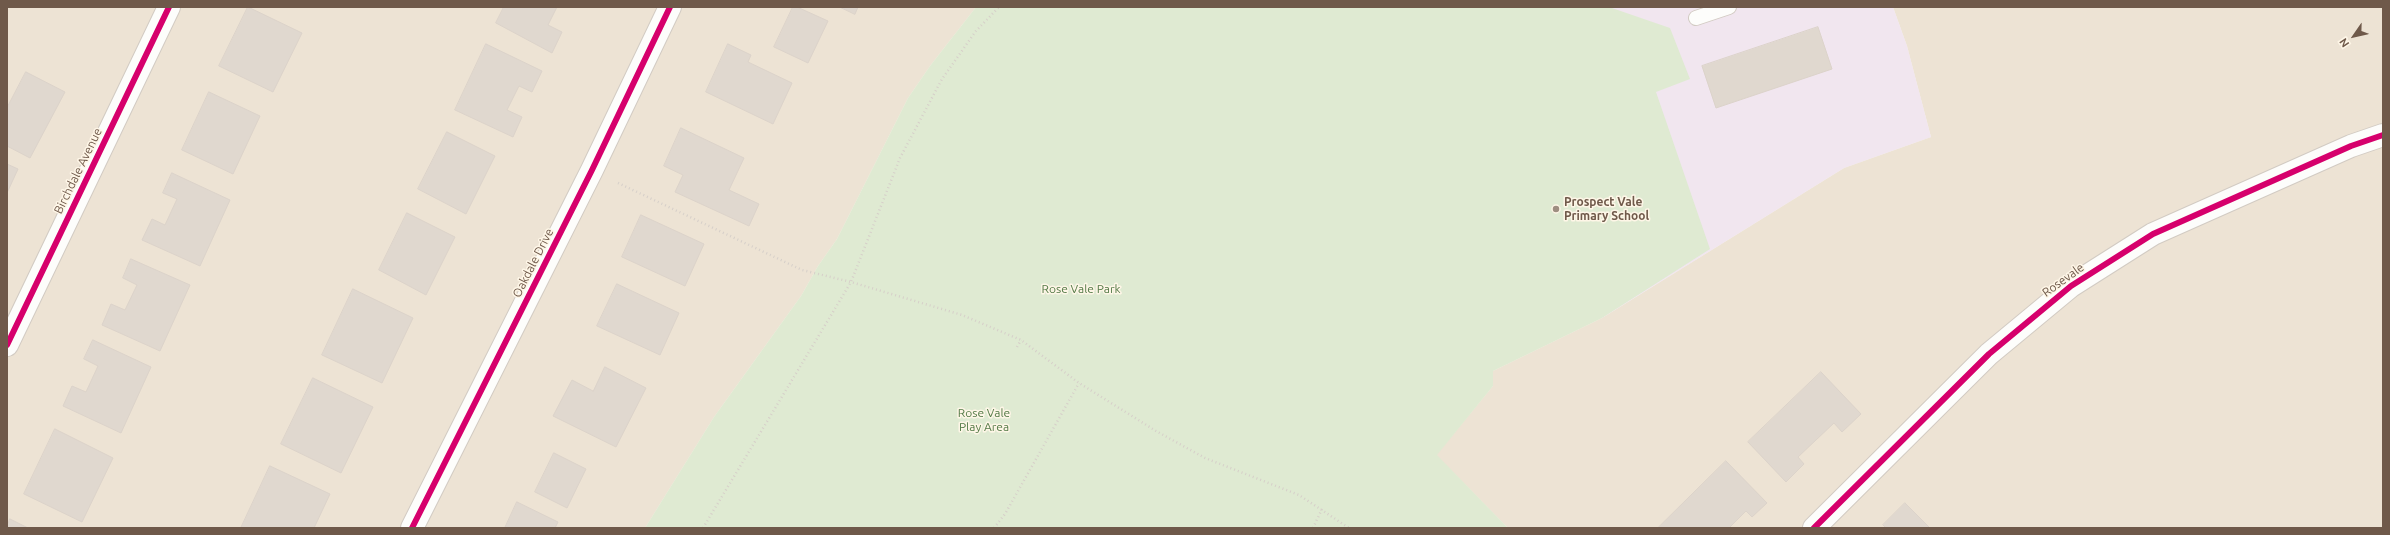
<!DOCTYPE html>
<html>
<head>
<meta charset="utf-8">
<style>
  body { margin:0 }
  #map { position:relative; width:2390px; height:535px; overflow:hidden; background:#f4f0e7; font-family:Ubuntu,sans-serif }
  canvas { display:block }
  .frame { position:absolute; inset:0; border:8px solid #6f594a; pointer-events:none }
  .north { position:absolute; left:2334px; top:16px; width:40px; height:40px; -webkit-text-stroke:3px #fef6e7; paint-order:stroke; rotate:236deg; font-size:11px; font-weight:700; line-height:16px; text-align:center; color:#6f594a }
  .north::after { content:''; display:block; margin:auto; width:14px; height:18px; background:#6f594a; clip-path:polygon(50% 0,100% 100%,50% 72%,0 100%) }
</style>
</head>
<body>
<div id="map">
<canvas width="2390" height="535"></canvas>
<div class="frame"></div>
<div class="north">N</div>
</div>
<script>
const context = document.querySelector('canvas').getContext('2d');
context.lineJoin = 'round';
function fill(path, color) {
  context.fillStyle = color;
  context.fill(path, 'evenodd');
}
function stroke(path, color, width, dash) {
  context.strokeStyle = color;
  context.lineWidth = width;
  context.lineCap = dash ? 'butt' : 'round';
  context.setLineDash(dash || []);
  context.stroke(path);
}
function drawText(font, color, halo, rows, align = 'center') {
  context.font = font + ' Ubuntu,sans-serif';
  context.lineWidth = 3;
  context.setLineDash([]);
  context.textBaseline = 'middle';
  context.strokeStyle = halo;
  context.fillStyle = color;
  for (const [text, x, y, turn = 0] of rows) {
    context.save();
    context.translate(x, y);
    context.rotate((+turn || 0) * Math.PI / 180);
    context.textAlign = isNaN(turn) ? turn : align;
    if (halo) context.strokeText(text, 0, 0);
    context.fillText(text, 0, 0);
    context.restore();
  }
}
const residential = new Path2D(`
  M7 7H976L930 66 908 98 837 239 818 266 801 296 714 417 645 528H7Z
  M1893 7H2383V528H1508L1436 455 1493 386V371L1602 318 1844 168 1931 137 1907 46Z`);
const education = new Path2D(`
  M1142 7H1893L1907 46 1931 137 1844 168 1602 318Z`);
const green = new Path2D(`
  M976 7H1609L1670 28 1690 79 1656 92 1710 249 1602 318 1493 371V386L1437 455 1508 528H645L714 417 801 296 818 266 837 239 908 98 930 66Z`);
const building = new Path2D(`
  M248 7 302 33 273 92 219 66Z
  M504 7H557L548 25 562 32 552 53 496 23Z
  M793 7H797L828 21 808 63 774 47Z
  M840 7H858L855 14Z
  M1818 27 1832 69 1716 108 1702 66Z
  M486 44 542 71 532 92 519 86 507 110 522 117 513 137 455 110Z
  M728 44 751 55 748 62 792 83 773 124 706 92Z
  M26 72 65 92 30 158 7 146V108Z
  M209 92 260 116 233 174 182 150Z
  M681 128 744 158 729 190 759 204 749 226 675 192 683 175 664 166Z
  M447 132 495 156 466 214 418 189Z
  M7 164 18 169 7 193Z
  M172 173 230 200 200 266 142 240 152 219 165 225 177 199 163 193Z
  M407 213 455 237 426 295 379 270Z
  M641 215 704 244 685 286 622 257Z
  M131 259 190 285 160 351 102 325 111 304 125 310 137 285 123 278Z
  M617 284 679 313 660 355 597 326Z
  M353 289 413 318 382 383 322 355Z
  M93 340 151 367 121 433 63 406 72 386 86 392 98 366 84 359Z
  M605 367 646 388 616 447 553 416 572 380 593 391Z
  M1821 372 1861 414 1842 432 1834 423 1798 457 1804 464 1786 482 1748 442Z
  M313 378 373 407 341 473 281 444Z
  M55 429 113 458 82 522 24 494Z
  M554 453 586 469 567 508 535 492Z
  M1726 461 1767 503 1752 517 1746 511 1729 528H1658Z
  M270 466 330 494 314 528H241Z
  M517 502 558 522 555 528H505Z
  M1905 503 1930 528H1886L1883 525Z
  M10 519 28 528H7Z`);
const path = new Path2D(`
  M618 183 802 270 851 282 962 315 1021 340 1079 383 1156 431 1205 458 1299 495 1349 528
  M1017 347 1021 340
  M703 528 851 282 900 158 942 79 976 31 999 7
  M994 528 1005 514 1079 383
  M1313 528 1322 509`);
const service = new Path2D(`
  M1696 18 1729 7`);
const minor = new Path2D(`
  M7 345 169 7
  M412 528 592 170 670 7
  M1814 528 1989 354 2071 286 2153 234 2351 146 2383 135`);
const cycleway = new Path2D(`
  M7 345 169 7
  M412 528 592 170 670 7
  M1814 528 1989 354 2071 286 2153 234 2351 146 2383 135`);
const markers = [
  [1556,209,4,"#9e8e81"]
];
const streetNames = [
  ["Birchdale Avenue",78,171,-64],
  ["Oakdale Drive",533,263,-63],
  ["Rosevale",2063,280,-36]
];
const poiNames = [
  ["Prospect Vale",1564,202],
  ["Primary School",1564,216]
];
const parkNames = [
  ["Rose Vale Park",1081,289],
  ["Rose Vale",984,413],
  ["Play Area",984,427]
];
fill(residential, '#ede3d4');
fill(education, '#f1e6ef');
fill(green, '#dfead2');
fill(building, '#e0d8cf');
stroke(building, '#dcd3ca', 1);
stroke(service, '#d2cbc3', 16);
stroke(minor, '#d2cbc3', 24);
stroke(path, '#d6cfc9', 2.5, [1, 3]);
stroke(service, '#fdfdfb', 14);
stroke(minor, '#fdfdfb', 22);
stroke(cycleway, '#d6006c', 6);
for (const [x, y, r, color] of markers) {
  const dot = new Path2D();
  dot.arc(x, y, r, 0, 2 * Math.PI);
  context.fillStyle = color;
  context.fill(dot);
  stroke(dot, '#fef6e7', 1.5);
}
drawText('12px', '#6f594a', '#fef6e7', streetNames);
drawText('bold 12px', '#6f594a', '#fef6e7', poiNames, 'left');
drawText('12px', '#537a46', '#fef6e7', parkNames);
</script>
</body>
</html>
